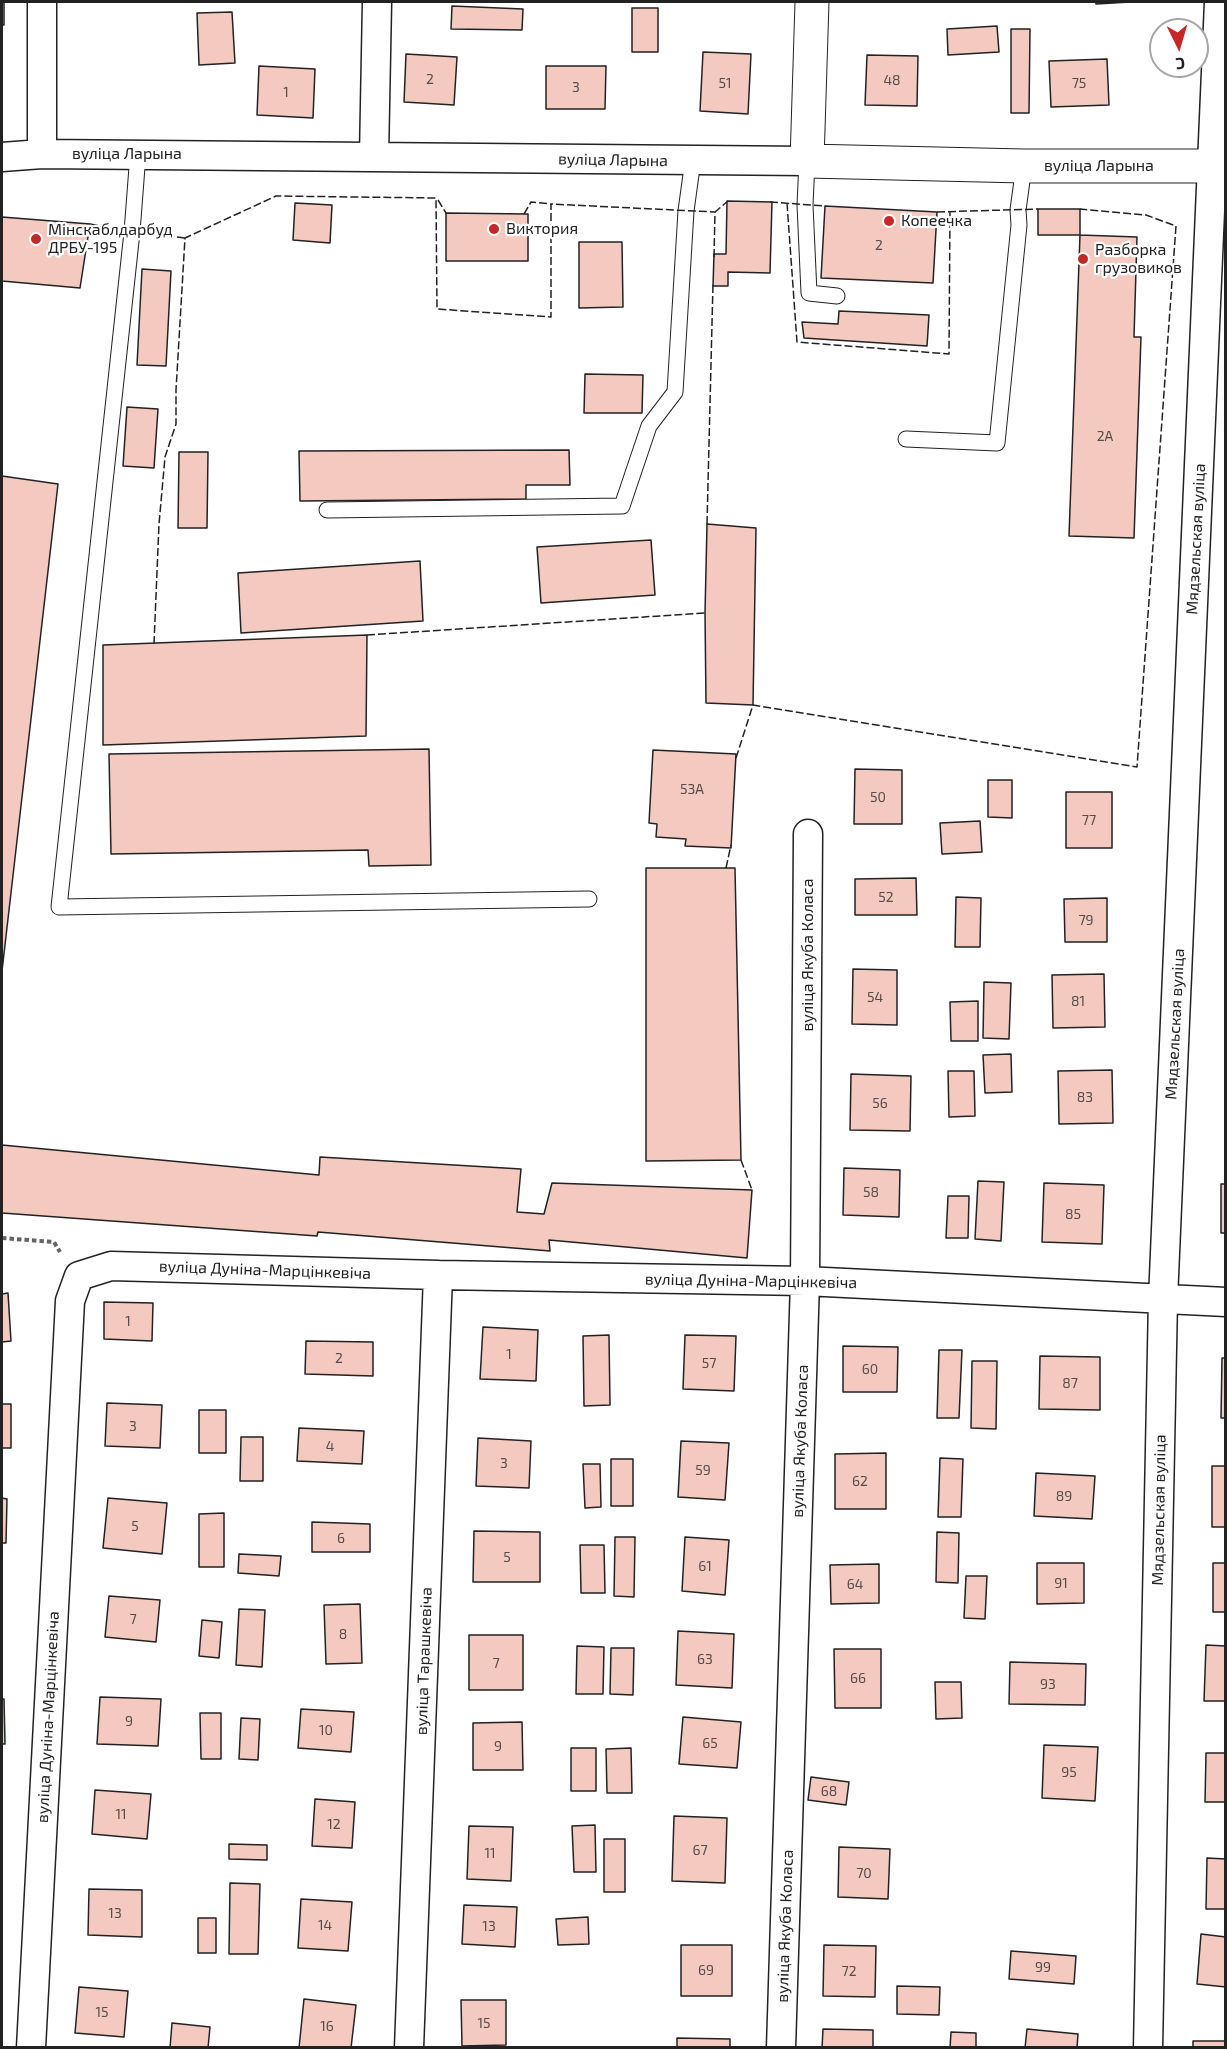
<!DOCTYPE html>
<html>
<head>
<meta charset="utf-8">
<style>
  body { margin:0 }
  #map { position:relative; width:1227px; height:2049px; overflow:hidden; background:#fff; font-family:"Exo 2",sans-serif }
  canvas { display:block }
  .frame { position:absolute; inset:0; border:3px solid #222; pointer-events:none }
  .north { position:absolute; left:1149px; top:18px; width:60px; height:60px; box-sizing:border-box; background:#fff; border:2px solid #a7a7a7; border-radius:50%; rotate:175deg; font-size:16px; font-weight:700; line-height:24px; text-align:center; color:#222 }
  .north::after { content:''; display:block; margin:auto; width:21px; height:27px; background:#c62828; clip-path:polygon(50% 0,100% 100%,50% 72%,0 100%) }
</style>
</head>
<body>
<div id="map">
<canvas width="1227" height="2049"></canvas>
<div class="frame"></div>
<div class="north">С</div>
</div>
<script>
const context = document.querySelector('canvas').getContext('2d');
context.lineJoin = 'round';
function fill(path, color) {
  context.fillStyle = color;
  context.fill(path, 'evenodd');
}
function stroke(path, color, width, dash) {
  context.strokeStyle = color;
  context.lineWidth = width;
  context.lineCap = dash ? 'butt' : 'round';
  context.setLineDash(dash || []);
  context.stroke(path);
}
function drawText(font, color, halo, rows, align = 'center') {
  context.font = font + ' "Exo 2",sans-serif';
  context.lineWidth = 4.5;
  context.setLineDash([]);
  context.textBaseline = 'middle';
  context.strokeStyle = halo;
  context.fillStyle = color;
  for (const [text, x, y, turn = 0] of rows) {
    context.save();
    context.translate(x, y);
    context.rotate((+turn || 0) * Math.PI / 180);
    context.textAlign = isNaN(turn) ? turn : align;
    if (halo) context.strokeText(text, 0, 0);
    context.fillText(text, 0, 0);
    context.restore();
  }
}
const building = new Path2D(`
  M2 2H4V25H2Z
  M1096 2H1130L1096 4Z
  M452 6 523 9 522 30 451 29Z
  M632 8H658V52H632Z
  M232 12 235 63 199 65 197 13Z
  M997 26 999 52 948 55 947 29Z
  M1011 29H1030L1029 113H1011Z
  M703 52 751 54 748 114 700 111Z
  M406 54 457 57 454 105 404 102Z
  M867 55 918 56 917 106 865 105Z
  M1107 59 1109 105 1051 107 1049 61Z
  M259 66 315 69 313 118 257 115Z
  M546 66H606L605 109H546Z
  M727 201 772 202 770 273 728 272V286H713L714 254H726Z
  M295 203 332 205 330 243 293 240Z
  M825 206 937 212 933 283 821 278Z
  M1038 209H1080V235H1038Z
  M446 213 528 214V261H446Z
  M2 217 90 224 80 288 2 281Z
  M1080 235 1137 237 1134 337H1141L1134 538 1069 536Z
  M579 242H622L623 307 579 308Z
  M142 269 171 271 166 366 137 365Z
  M839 311 929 315 927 346 804 338 802 322 838 324Z
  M585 374 643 375 642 413H584Z
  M127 407 158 409 154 468 123 466Z
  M569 450 570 485H526V499L300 501 299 451Z
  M179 452H208L207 528H178Z
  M2 476 58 484 2 971Z
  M707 524 756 528 753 705 706 703 705 613Z
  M651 540 655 595 541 603 537 547Z
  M420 561 423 621 241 633 238 573Z
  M367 635 366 736 103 745V645Z
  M429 749 431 865 369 866 368 850 111 854 109 754Z
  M653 750 736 754 731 848 685 846 686 839 656 837 657 824 649 823Z
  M855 769 902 770V824H854Z
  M988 780H1012V818L988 817Z
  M1066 792H1112V848H1066Z
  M980 821 982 852 942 854 940 823Z
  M646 868H735L741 1160 646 1161Z
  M916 878 917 915H855V879Z
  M956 897 981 898 980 947H955Z
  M1107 898V942H1065L1064 899Z
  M853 969 897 970V1025L852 1024Z
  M1104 974 1105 1027 1053 1028 1052 975Z
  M984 982 1011 983 1009 1039 983 1038Z
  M978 1001V1041H951L950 1002Z
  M1011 1054 1012 1092 985 1093 983 1055Z
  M1112 1070 1113 1123 1059 1124 1058 1071Z
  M948 1071H974L975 1116 949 1117Z
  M851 1074 911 1076 910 1131 850 1130Z
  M2 1145 319 1175 320 1157 521 1169 517 1212 544 1214 552 1183 752 1190 747 1258 549 1240 550 1251 318 1232 317 1236 2 1213Z
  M844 1168 900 1170 899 1217 843 1215Z
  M978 1181 1004 1182 1001 1241 975 1239Z
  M1044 1183 1104 1185 1102 1244 1042 1242Z
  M1221 1184H1226V1233H1221Z
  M948 1196H969L968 1238H946Z
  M8 1293 11 1341 2 1342V1294Z
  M104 1302 153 1303 152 1341 104 1339Z
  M483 1327 538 1330 536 1381 480 1379Z
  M609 1335 610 1405 584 1406 583 1336Z
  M685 1335 736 1336 734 1391 683 1389Z
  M306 1341 373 1342V1376L305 1374Z
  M843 1346 898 1347 897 1392H843Z
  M939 1350H962L959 1418H937Z
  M1040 1356 1100 1357V1410L1039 1409Z
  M1222 1358H1226V1418H1221Z
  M972 1361H997L996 1429 971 1428Z
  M107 1403 162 1405 160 1448 105 1446Z
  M2 1404H11V1448H2Z
  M199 1410H226V1453H199Z
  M299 1428 364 1431 362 1464 297 1461Z
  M241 1437H263V1481H240Z
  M478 1438 531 1441 529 1488 476 1486Z
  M681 1441 729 1443 725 1500 678 1497Z
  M886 1453V1509H835V1454Z
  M940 1458 963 1459 961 1517H938Z
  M611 1459H633V1506H611Z
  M583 1464H600L601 1507 585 1508Z
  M1212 1466H1226V1527H1212Z
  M1036 1473 1095 1476 1092 1519 1034 1516Z
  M2 1498 7 1499 6 1543H2Z
  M108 1498 167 1503 162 1554 103 1548Z
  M224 1513V1567H199V1514Z
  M312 1522 370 1524V1552H312Z
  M474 1531 540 1532V1582H473Z
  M937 1532 959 1533 958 1583 936 1582Z
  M615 1537H635L634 1597 614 1596Z
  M685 1537 729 1540 725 1595 682 1591Z
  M580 1545H604L605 1593H581Z
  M239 1554 281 1556 279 1576 238 1573Z
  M1037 1563H1084V1603L1037 1604Z
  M1213 1563H1226V1612H1213Z
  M879 1564V1603L831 1604 830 1565Z
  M966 1576H987L985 1619 964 1618Z
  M109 1596 160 1600 156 1642 105 1637Z
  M360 1604 362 1663 326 1664 324 1605Z
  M239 1609 265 1610 262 1667 236 1665Z
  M202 1620 222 1622 219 1658 199 1656Z
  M678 1631 734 1634 732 1688 676 1685Z
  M469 1635H523V1690H469Z
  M1206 1645 1226 1646V1701H1204Z
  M577 1646 604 1647 603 1694H576Z
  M611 1648H634L633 1695 610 1694Z
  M834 1649H881V1708H835Z
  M1010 1662 1086 1664 1085 1705 1009 1704Z
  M935 1682H961L962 1718 936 1719Z
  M100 1697 161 1699 158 1746 97 1744Z
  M2 1699H4L5 1744H2Z
  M301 1709 354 1712 351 1752 298 1748Z
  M200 1713H221V1759H201Z
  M683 1717 741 1722 737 1768 679 1764Z
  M241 1718 260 1719 258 1760 239 1759Z
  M522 1722 523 1770H473V1723Z
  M1044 1745 1098 1747 1095 1801 1042 1798Z
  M571 1748H596V1791H571Z
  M631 1748 632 1793H607L606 1749Z
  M1206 1753H1226V1802H1205Z
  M811 1777 849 1782 846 1805 808 1800Z
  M95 1790 151 1794 147 1839 92 1834Z
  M315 1799 355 1802 352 1848 312 1846Z
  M674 1816 727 1818 725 1883 672 1881Z
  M595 1825 596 1872H574L572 1826Z
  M469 1826 513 1827 511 1881 467 1879Z
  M604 1839H625V1892H604Z
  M229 1844 267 1845V1860L229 1859Z
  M839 1847 890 1849 888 1899 838 1897Z
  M1207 1858 1226 1859V1909H1206Z
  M230 1883 260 1884 258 1954H229Z
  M89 1889 142 1890V1937L88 1935Z
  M301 1899 352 1902 348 1951 298 1948Z
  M464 1905 517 1907 515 1947 462 1944Z
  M588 1917 589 1944 558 1945 556 1919Z
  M198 1918H216V1953H198Z
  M1201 1934 1226 1937V1987L1197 1984Z
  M681 1945H732V1996H681Z
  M824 1945 876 1946 875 1997 823 1996Z
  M1011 1951 1076 1956 1074 1984 1009 1979Z
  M897 1986 940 1987 939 2015 897 2014Z
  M79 1987 128 1991 124 2037 75 2033Z
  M304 1999 356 2005 351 2048H299Z
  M461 2000H506V2045L462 2046Z
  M172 2023 210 2027 208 2048H170Z
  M823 2029 873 2030V2048H822Z
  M1027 2029 1078 2034 1077 2048H1025Z
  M951 2032 976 2033V2048H950Z
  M677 2038 730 2039V2048H677Z
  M1193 2041H1226V2048H1193Z`);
const path = new Path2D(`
  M2 1238 54 1242 60 1252`);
const lane = new Path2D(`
  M138 154 132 232 59 907 589 899
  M807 161 805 205 809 293 837 296
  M906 439 997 443 1019 225 1018 210 1024 166
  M327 510 622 506 649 426 675 392 686 211 693 160`);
const street = new Path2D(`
  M42 154V2
  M2 157 42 154 807 161
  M374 157 377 2
  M31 2048 70 1301 79 1276 111 1266 438 1275 805 1281 1226 1302
  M409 2048 438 1275
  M781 2048 805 1281 808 834
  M1148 2048 1163 1299 1219 2`);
const secondary = new Path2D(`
  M812 2 807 161 1024 166H1226`);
const fence = new Path2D(`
  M438 200 446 213
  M770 202 825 206
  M787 203 797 342 949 354 950 211
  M937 212 1038 209
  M524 214 531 202 551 204
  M90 224 132 232 185 238
  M714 257 715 212 728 201
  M707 524 713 284
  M367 635 705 613
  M154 644 159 524 165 457 176 424V390L185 238 276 196 436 198 437 309 551 317V204L715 212
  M736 758 753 705 1137 767 1176 226 1146 215 1080 209
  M726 868 731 845
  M741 1160 752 1190`);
const markers = [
  [889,221,6,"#c62828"],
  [494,229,6,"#c62828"],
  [36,239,6,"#c62828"],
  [1083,259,6,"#c62828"]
];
const numberNames = [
  ["2",430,79],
  ["48",892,80],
  ["51",725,83],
  ["75",1079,83],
  ["3",576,87],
  ["1",286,92],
  ["2",879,245],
  ["2А",1105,436],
  ["53А",692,789],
  ["50",878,797],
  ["77",1089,820],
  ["52",886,897],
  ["79",1086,920],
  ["54",875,997],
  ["81",1078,1001],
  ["83",1085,1097],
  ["56",880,1103],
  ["58",871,1192],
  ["85",1073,1214],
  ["1",128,1321],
  ["1",509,1354],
  ["2",339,1358],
  ["57",709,1363],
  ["60",870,1369],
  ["87",1070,1383],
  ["3",133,1426],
  ["4",330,1446],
  ["3",504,1463],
  ["59",703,1470],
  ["62",860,1481],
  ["89",1064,1496],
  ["5",135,1526],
  ["6",341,1538],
  ["5",507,1557],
  ["61",705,1566],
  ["91",1061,1583],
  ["64",855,1584],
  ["7",133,1619],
  ["8",343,1634],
  ["63",705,1659],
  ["7",496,1663],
  ["66",858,1678],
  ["93",1048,1684],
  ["9",129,1721],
  ["10",326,1730],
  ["65",710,1743],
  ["9",498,1746],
  ["95",1069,1772],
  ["68",829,1791],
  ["11",121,1814],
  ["12",334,1824],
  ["67",700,1850],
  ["11",490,1853],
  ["70",864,1873],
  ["13",115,1913],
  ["14",325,1925],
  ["13",489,1926],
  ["99",1043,1967],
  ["69",706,1970],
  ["72",849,1971],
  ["15",102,2012],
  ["15",484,2023],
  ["16",327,2026]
];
const streetNames = [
  ["вуліца Ларына",127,154],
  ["вуліца Ларына",613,160,1],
  ["вуліца Ларына",1099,166],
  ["Мядзельская вуліца",1196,539,-87],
  ["вуліца Якуба Коласа",808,955,-90],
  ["Мядзельская вуліца",1175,1024,-87],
  ["вуліца Дуніна-Марцінкевіча",265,1270,2],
  ["вуліца Дуніна-Марцінкевіча",751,1281,1],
  ["вуліца Якуба Коласа",800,1441,-88],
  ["Мядзельская вуліца",1159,1510,-89],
  ["вуліца Тарашкевіча",424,1661,-88],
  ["вуліца Дуніна-Марцінкевіча",48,1717,-87],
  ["вуліца Якуба Коласа",785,1926,-88]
];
const poiNames = [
  ["Копеечка",901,221],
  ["Виктория",506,229],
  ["Мінскаблдарбуд",48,230],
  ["ДРБУ-195",48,248],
  ["Разборка",1095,250],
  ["грузовиков",1095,268]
];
fill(building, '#f3c9c0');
stroke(building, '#222', 1.5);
stroke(lane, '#222', 17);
stroke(street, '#222', 31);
stroke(secondary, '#222', 35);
stroke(path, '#646464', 4, [4.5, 3]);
stroke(lane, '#fff', 15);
stroke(street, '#fff', 28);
stroke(secondary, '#fff', 33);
stroke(fence, '#222', 1.5, [8, 3]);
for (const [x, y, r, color] of markers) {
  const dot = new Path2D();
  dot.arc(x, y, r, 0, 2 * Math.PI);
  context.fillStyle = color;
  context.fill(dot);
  stroke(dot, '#fff', 2);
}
drawText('14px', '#564c4a', null, numberNames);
drawText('16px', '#222', '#fff', streetNames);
drawText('16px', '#222', '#fff', poiNames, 'left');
</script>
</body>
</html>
